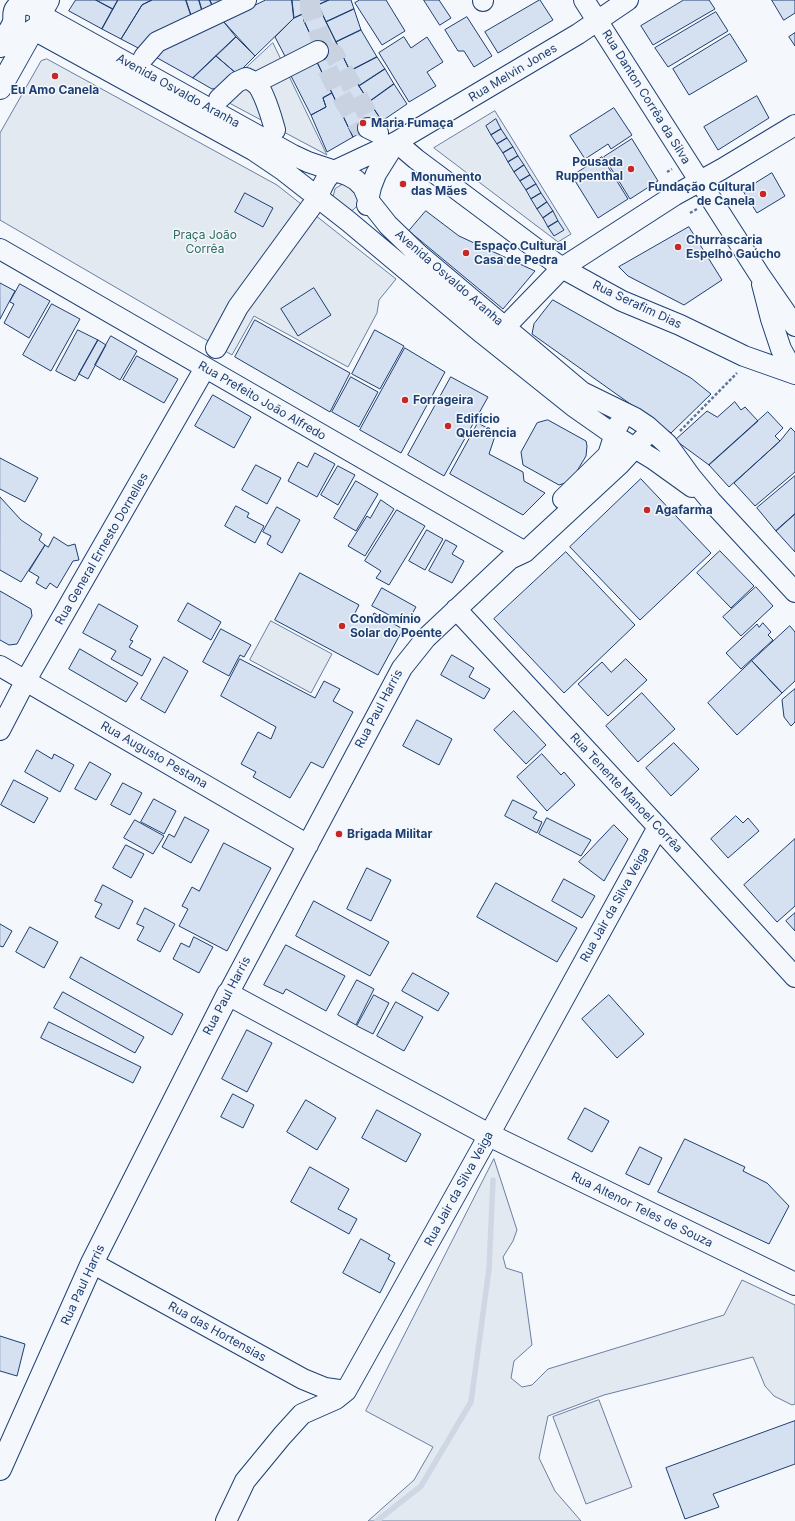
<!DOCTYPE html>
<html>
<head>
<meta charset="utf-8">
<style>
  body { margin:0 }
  canvas { display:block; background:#f4f7fb }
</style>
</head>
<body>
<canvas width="795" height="1521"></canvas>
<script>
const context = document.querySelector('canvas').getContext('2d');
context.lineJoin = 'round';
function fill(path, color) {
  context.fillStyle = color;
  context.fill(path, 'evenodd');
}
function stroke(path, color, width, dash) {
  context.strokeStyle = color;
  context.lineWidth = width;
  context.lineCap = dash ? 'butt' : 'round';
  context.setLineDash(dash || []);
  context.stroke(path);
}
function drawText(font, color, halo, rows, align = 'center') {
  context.font = font + ' Inter,sans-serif';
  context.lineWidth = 3;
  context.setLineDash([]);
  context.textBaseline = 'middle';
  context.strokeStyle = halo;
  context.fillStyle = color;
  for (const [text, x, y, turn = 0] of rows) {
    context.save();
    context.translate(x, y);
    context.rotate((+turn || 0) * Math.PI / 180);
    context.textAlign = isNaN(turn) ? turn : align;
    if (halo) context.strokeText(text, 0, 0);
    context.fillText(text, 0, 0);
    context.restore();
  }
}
const green = new Path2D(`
  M273 43 327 155 216 96Z
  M47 59 277 185 396 279 379 300 377 313 348 367 254 316 232 355 0 220V133L41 61Z
  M495 111 571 234 558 242 434 148Z
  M343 184H352L360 203 353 210 348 211 333 197 335 189Z
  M271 621 332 654 311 693 250 660Z
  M494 1159 517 1230 513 1241 503 1257 506 1268 522 1273 532 1345 514 1361 511 1378 522 1387 532 1385 548 1369 724 1315 742 1280 795 1305V1404L792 1405 774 1396 765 1386 753 1357 604 1395 548 1416 539 1458 555 1491 581 1521H368L414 1480 433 1447 366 1411Z
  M599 1400 632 1487 586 1504 553 1417Z`);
const stream = new Path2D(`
  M377 1521 421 1486 471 1402 489 1269 493 1180`);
const building = new Path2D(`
  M76 0H96L113 9 102 29 69 11Z
  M96 0H118L113 9Z
  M118 0H152L142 5 121 39 102 29Z
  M152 0H186L191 15 142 50 121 39 142 5Z
  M186 0H199L202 10 191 15Z
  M199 0H210L212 5 202 10Z
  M210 0H223L212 5Z
  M266 0H292L294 18 255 56 223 21Z
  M292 0H302L303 14 294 18Z
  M302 0H319L318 5 353 77 382 121 353 137 316 60 318 51 304 21Z
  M319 0H329L318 5Z
  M329 0H351L354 9 326 22 318 5Z
  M360 0H386L405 31 382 45 355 3Z
  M424 0H439L451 18 440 25Z
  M540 0 553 20 498 53 485 32Z
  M684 0H709L715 9 653 45 641 26Z
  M772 0H795V13L784 20Z
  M354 9 361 30 336 42 326 22Z
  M716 12 728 31 668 67 655 48Z
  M303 14 304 21 315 45 287 60 275 37 294 18Z
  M467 17 492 56 474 67 464 51H458L445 30Z
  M223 21 236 37 193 78 152 55Z
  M361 30 377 57 350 71 336 42Z
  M795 33V46L789 37Z
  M730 34 747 61 689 95 673 69Z
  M236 37 255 56 237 74 216 56Z
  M404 37 411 48 427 37 443 62 427 72 436 86 409 102 379 53Z
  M216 56 237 74 221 88 212 89 193 78Z
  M377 57 385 69 359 86 350 71Z
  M316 60 332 93 323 98 326 107 311 115 290 74Z
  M385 69 394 84 369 102 359 86Z
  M394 84 407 104 382 121 369 102Z
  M332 93 353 137 327 152 311 115 326 107 323 98Z
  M757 96 769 118 718 150 704 127Z
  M614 108 632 135 611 149 608 144 585 159 570 136Z
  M496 119 501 129 491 135 486 126Z
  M501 129 507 138 497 144 491 135Z
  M507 138 513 147 503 153 497 144Z
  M632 139 658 181 630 199 604 157Z
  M513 147 518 156 508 162 503 153Z
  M518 156 524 165 514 172 508 162Z
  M602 157 628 199 598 218 572 176Z
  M524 165 530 175 520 181 514 172Z
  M772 173 785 196 757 213 743 191Z
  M530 175 536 184 526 190 520 181Z
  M536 184 541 193 531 199 526 190Z
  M245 193 273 208 263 227 235 212Z
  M541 193 547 202 537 209 531 199Z
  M547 202 553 211 543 218 537 209Z
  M426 211 459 236 535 271 503 309 409 231Z
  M553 211 558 221 548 227 543 218Z
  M558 221 564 230 554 236 548 227Z
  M689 227 722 280 684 305 628 276 619 267Z
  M0 283 15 291 0 319Z
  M20 284 50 301 29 338 4 323 14 304 10 302Z
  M314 288 331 315 298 336 281 309Z
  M553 300 691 378 711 394 671 433 532 334 534 324Z
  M52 304 80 319 51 371 23 355Z
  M255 320 350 373 330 412 235 357Z
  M78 330 98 340 75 381 56 371Z
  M375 330 404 346 380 389 352 374Z
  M111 336 137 351 120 380 95 365Z
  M98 340 106 345 88 379 79 374Z
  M405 348 445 372 401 453 360 430Z
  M137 356 178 379 164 403 123 380Z
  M351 377 378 392 359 427 332 412Z
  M451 377 488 397 444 476 408 455Z
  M213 395 251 417 234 448 195 426Z
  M735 402 741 410 745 407 758 421 709 465 675 440 707 411 717 417Z
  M768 412 783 428 775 436 780 441 729 487 709 465Z
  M548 420 586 441 587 446 586 456 571 481 559 485 523 465 521 452 537 423Z
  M478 423 496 433 489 454 523 472 524 481 545 493 523 515 450 474Z
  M791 428 795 432V472L755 506 734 483 780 441Z
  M315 453 335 464 317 497 288 481 298 462 307 467Z
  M0 458 38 478 25 502 0 489Z
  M256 465 281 478 267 504 242 490Z
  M338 466 355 475 338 505 321 495Z
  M795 476V514L776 531 757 508Z
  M641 479 711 553 640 620 570 547Z
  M356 481 378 494 356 531 334 518Z
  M0 497 21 520 42 534 39 540 45 545 21 582 0 570Z
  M381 500 394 509 365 556 348 546 367 516 370 518Z
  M236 506 249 513 247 517 264 526 255 543 225 526Z
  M277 507 300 520 282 553 267 544 271 536 263 532Z
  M397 510 425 526 389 585 376 578 381 571 365 561Z
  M795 514V552L776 531Z
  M427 530 443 539 425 570 409 561Z
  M54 537 68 546 75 544 79 560 73 561 57 588 50 583 46 589 36 583 39 577 29 571 45 545 48 547Z
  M446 540 457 546 452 554 464 561 452 583 429 571Z
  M720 551 754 586 731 608 697 573Z
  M566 552 635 625 564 693 494 619Z
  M300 573 359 605 354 615 369 623 374 613 403 629 378 675 275 620Z
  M756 587 773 606 741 636 723 617Z
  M382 588 416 607 406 624 372 606Z
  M0 591 31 609 32 616 17 644 9 645 0 640Z
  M188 603 221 622 211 640 178 621Z
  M99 604 138 626 130 640 133 641 129 647 151 659 142 676 111 659 116 651 83 633Z
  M763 623 771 632 768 635 773 640 741 669 726 653 757 624 759 627Z
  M790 626 795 632V681L782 693 752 661Z
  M221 629 251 645 244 657 240 655 229 676 203 662Z
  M80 649 138 683 126 702 69 669Z
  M452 655 474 668 469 677 490 689 484 699 441 675Z
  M164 657 188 671 165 713 141 699Z
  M240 659 315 698 324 681 340 689 333 701 353 712 323 768 311 762 290 798 253 777 256 772 241 764 258 732 271 739 276 727 221 696Z
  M626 659 647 680 608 716 578 684 602 662 611 672Z
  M752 661 782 693 737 735 708 703Z
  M795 689V722L791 726 784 717 782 700Z
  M642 693 675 729 638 762 606 726Z
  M514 711 546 745 526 764 494 730Z
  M417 720 452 739 439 765 403 746Z
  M674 743 699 769 671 796 646 768Z
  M37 750 52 759 54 754 74 765 60 792 25 772Z
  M542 754 561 775 564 772 575 785 547 811 517 777Z
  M90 762 111 774 96 800 75 789Z
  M14 780 48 798 34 823 1 805Z
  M123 783 142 793 130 815 111 805Z
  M154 799 176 811 164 834 141 822Z
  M513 800 537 812 533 818 542 822 537 833 505 816Z
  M736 816 743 823 748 818 759 831 728 858 711 839Z
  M185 817 209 830 191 863 162 847 169 834 174 837Z
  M547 818 591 840 581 856 539 834Z
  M135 820 164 836 153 854 124 838Z
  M614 825 628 839 604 881 579 862Z
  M795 839V906L777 922 744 885Z
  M224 843 271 868 227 951 179 926 188 909 182 906 192 887 199 891Z
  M126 845 144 854 131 878 113 868Z
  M367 868 391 880 371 921 347 909Z
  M564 879 595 896 582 918 552 901Z
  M496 883 577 928 557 962 477 917Z
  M103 885 133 901 119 929 95 917 102 904 95 901Z
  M314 901 389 942 370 976 296 936Z
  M145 908 175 924 160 952 137 940 144 927 137 924Z
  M795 913V931L786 921Z
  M0 924 12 931 3 947 0 946Z
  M30 927 58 942 44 968 16 952Z
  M194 937 213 947 199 973 173 959 181 943 189 947Z
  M286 945 345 976 326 1011 286 989 283 994 264 985Z
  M81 957 183 1014 172 1035 70 978Z
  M413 973 449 993 438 1011 402 991Z
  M357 980 374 989 356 1025 338 1015Z
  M63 992 144 1037 135 1053 54 1008Z
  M374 995 389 1003 373 1034 357 1026Z
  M609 995 644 1034 617 1058 582 1019Z
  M396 1002 423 1017 404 1051 377 1036Z
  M49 1022 141 1067 133 1083 41 1038Z
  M247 1030 272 1043 247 1092 222 1079Z
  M233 1094 254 1105 243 1128 221 1117Z
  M306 1100 336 1118 317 1150 287 1132Z
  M585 1108 609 1121 592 1152 568 1139Z
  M377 1110 421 1134 406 1162 362 1138Z
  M685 1139 745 1167 743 1171 767 1183 789 1206 769 1244 658 1192Z
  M640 1147 662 1158 649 1185 626 1174Z
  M310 1167 349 1189 338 1209 357 1219 349 1234 291 1202Z
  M361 1239 390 1255 388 1259 395 1263 380 1293 343 1273Z
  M0 1336 25 1344 17 1376 0 1371Z
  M795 1421V1464L713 1494 719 1507 685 1519 666 1468Z`);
const minorTunnel = new Path2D(`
  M310 0V8L324 48
  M324 48 334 54 371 120 368 128 359 126 337 89 322 58Z`);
const path = new Path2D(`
  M667 172 672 169
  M690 213 697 209
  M680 431 737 373`);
const minor = new Path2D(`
  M584 0 759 274 795 326
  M483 1V0
  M41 15 293 155 308 162 347 175 356 180 363 187 369 201 388 225 418 254 582 392 635 418 647 426 667 444 691 477 711 501 795 592
  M34 30 253 150 284 171 348 221 483 334 573 406 620 439 653 459 692 487
  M144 57 157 42 246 0
  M255 83 318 51
  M219 99 237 82 246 78C251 80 256 83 259 87 265 97 272 119 275 130
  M368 128 378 133
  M396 142 416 159 562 268 622 301 680 325 744 356 795 374
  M317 198C322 188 325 177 334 171L396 142 578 34 628 0
  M367 205 371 187 376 174 396 142
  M0 249 525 552
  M762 284 771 319 781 349 795 374
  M505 327 562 268 675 195 722 169 795 125
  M216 348 238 307 311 207
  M563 499 608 455 617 427 619 424
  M456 609 658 827 795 977
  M0 666 308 845
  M0 730 26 680 205 368
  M228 994 402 668 426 638 510 559 525 552 619 465 643 439
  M92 1263 303 1379 325 1388 346 1391
  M226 1521 245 1481 282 1436 302 1414 336 1399 346 1391 489 1135 658 827`);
const major = new Path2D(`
  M0 46C3 40 13 28 14 21 15 17 13 13 16 9 23 0 36 3 41 13
  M0 88 32 31C44 25 39 21 42 12 43 8 46 4 48 0
  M0 1469 92 1263 228 994 489 1135 795 1284`);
const markers = [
  [55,76,4,"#c62828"],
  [363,123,4,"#c62828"],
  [631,169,4,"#c62828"],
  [403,184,4,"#c62828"],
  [763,194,4,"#c62828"],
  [678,247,4,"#c62828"],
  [466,253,4,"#c62828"],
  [405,400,4,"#c62828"],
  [448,426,4,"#c62828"],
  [647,510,4,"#c62828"],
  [342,626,4,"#c62828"],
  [339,834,4,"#c62828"]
];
const streetNames = [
  ["Rua Melvin Jones",513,73,-31],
  ["Avenida Osvaldo Aranha",178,91,29],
  ["Rua Danton Corrêa da Silva",646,97,58],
  ["Avenida Osvaldo Aranha",449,278,41],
  ["Rua Serafim Dias",637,305,25],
  ["Rua Prefeito João Alfredo",262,401,30],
  ["Rua General Ernesto Dornelles",102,549,-60],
  ["Rua Paul Harris",379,709,-62],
  ["Rua Augusto Pestana",154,755,30],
  ["Rua Tenente Manoel Corrêa",626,793,47],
  ["Rua Jair da Silva Veiga",615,905,-61],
  ["Rua Paul Harris",227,996,-62],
  ["Rua Jair da Silva Veiga",459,1189,-61],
  ["Rua Altenor Teles de Souza",642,1210,26],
  ["Rua Paul Harris",83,1285,-65],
  ["Rua das Hortensias",217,1332,29]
];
const poiNames = [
  ["Eu Amo Canela",55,90,"center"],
  ["Maria Fumaça",371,123],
  ["Pousada",623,162,"right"],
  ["Ruppenthal",623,176,"right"],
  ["Monumento",411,177],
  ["das Mães",411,191],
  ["Fundação Cultural",755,187,"right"],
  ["de Canela",755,201,"right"],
  ["Churrascaria",686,240],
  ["Espelho Gaúcho",686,254],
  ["Espaço Cultural",474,246],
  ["Casa de Pedra",474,260],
  ["Forrageira",413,400],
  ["Edifício",456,419],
  ["Querência",456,433],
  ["Agafarma",655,510],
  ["Condomínio",350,619],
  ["Solar do Poente",350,633],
  ["Brigada Militar",347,834]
];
const parkNames = [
  ["Praça João",205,235],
  ["Corrêa",205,249]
];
fill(green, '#e3e9f0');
stroke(green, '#687fa3', 1);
stroke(stream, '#cfd7e4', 5.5);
fill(building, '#d5e0f0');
stroke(building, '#1d3f73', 1);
stroke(minorTunnel, '#c9d2e0', 20, [20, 10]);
stroke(minor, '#1d3f73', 22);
stroke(major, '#1d3f73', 24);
stroke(path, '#5e769c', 2.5, [3, 2]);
stroke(minor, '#f4f7fb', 20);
stroke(major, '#f4f7fb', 22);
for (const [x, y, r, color] of markers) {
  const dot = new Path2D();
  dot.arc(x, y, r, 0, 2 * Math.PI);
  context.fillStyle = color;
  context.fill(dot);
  stroke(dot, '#f4f7fb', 1.5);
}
drawText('12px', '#1d3f73', '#f4f7fb', streetNames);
drawText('bold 12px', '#1d3f73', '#f4f7fb', poiNames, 'left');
drawText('12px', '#2c6c60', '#f4f7fb', parkNames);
</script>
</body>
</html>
